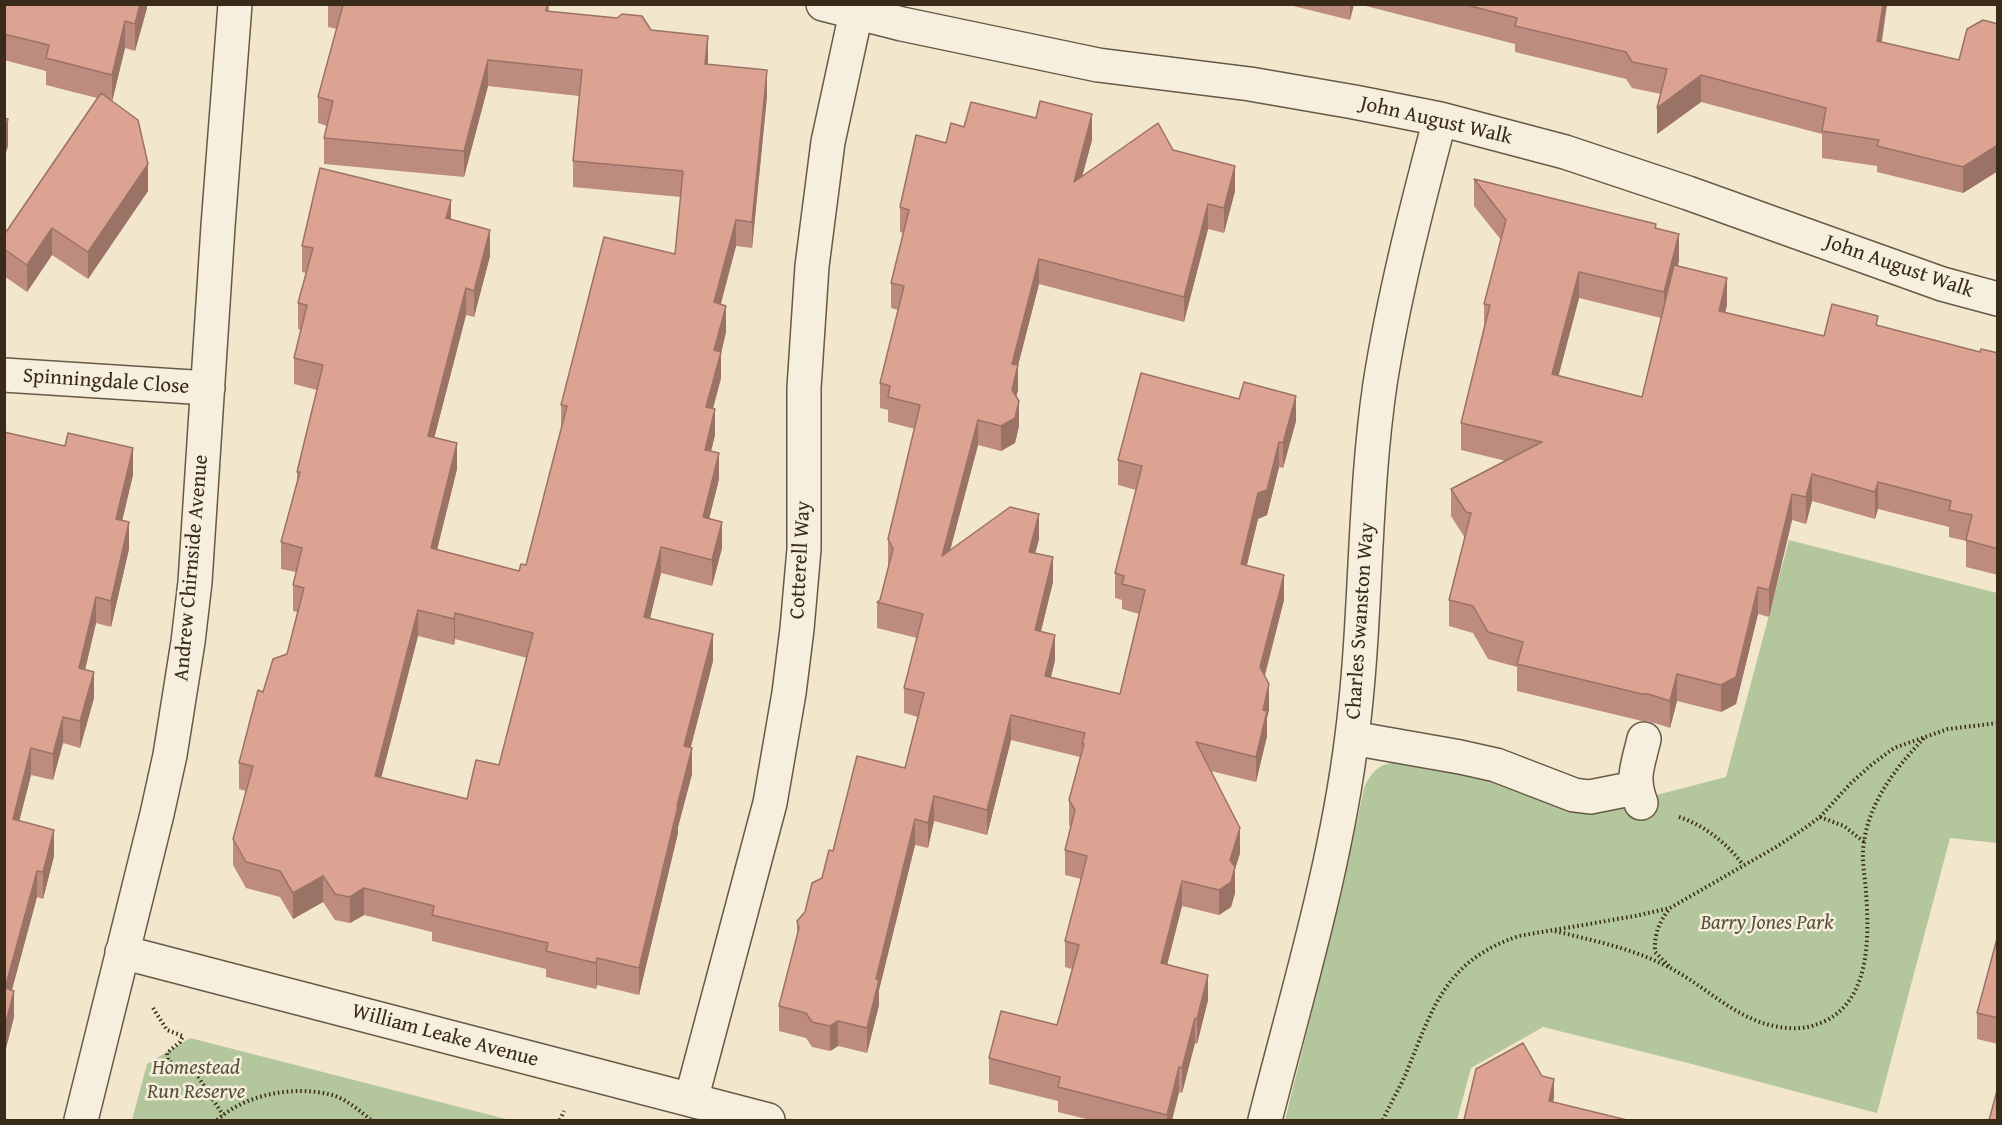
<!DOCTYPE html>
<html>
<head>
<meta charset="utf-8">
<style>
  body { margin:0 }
  #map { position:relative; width:2002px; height:1125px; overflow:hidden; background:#f2e6cc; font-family:"Gentium Book Plus",serif }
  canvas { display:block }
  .frame { position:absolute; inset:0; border:6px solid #392a19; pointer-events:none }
</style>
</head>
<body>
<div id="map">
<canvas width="2002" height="1125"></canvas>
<div class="frame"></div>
</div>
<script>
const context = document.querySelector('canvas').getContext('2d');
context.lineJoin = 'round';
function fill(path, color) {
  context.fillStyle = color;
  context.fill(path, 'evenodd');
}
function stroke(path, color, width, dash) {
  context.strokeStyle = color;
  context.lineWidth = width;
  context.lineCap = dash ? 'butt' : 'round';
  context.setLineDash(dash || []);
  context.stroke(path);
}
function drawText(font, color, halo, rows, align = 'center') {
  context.font = font + ' "Gentium Book Plus",serif';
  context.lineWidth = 5;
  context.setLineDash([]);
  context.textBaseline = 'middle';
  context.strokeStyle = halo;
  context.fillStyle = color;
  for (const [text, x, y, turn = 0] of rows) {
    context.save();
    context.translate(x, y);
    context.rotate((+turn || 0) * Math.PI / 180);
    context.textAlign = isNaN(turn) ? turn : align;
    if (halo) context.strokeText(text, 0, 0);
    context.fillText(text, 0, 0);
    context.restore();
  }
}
const green = new Path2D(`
  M1789 540 1997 593V843L1950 838 1877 1113 1688 1063 1543 1027 1471 1068 1457 1120H1285L1345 879 1364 788C1376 761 1390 761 1417 763L1614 806 1726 777Z
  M190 1038 510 1120H132L147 1064Z`);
const path = new Path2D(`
  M1679 817C1704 825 1728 844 1743 865
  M1820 817 1844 826 1864 842
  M1555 931C1594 941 1636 949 1672 969 1706 987 1735 1018 1774 1026 1793 1030 1810 1029 1827 1020 1871 997 1869 934 1866 892 1865 876 1861 859 1864 842 1870 800 1896 768 1924 738
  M1669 966 1655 952C1654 934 1659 922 1670 908
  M153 1008 167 1030 183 1036 180 1042 167 1053 168 1060 173 1064H190L223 1115
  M217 1120C246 1094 294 1085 332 1095 346 1099 360 1111 371 1120
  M560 1120 564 1111
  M1383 1120C1390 1104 1400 1088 1407 1071 1433 1007 1446 960 1519 936L1635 916 1670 908 1776 847 1805 828 1820 817 1850 784 1871 765 1894 748 1948 729 1998 723`);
const minor = new Path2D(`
  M823 4 902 24 1098 65 1250 84 1354 102 1440 119 1565 152 1688 193 1942 284 1998 299
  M4 375 208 388
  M1352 738 1460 757 1496 765 1574 795 1590 797 1635 788
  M1641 803C1631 777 1638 765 1644 739
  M122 952 768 1120
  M691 1100 770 803 789 693 797 629 804 549V388L812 266 828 142 856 13
  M81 1120 157 814 170 755 188 642 195 582 218 226 235 4
  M1265 1120C1297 994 1336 866 1352 736 1367 619 1363 500 1380 384 1394 295 1417 206 1440 119`);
const wall = new Path2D(`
  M4 4H147V8L135 51 125 48 112 101 148 191 88 279 52 255 27 292 4 276V235L97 98 46 85V71L4 60Z
  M328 4H549V11L651 30 708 64 767 96 752 248 736 246 721 304 726 332 721 353V378L713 409 715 435 711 451 719 479 709 519 722 548 712 586 661 573 650 618 713 661 691 747 692 774 678 827V833L639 995 597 985 596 989 546 977V969L432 941V932L364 915 350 923 335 920 323 902 293 919 280 897 246 888 233 865V839L246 791 239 789V763L263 692 287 654 297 612 293 611V585L296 572 281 569V542L297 481V472L317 390 294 384V358L301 330 298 329V303L306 273 302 272V246L451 220 490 256 474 317 466 315 434 438 457 469 437 550 519 571 526 565 561 430V405L675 254 681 197 573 187V161L579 96 488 86 464 177 324 164V138L327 126 318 123V97L337 29 328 27ZM418 636 454 645 455 639 527 658 499 765 467 799 381 777Z
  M1285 4H1354L1350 20Z
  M1358 4H1887L1882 42 1959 60 1998 24V171L1963 193 1877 172V166L1822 158V134L1701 102 1657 134 1661 94 1632 88 1626 79 1515 52V44Z
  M964 127 1092 140 1082 176 1173 150 1235 191 1224 233 1208 229 1184 322 1039 284 1018 365V390L1016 397 1019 426 1015 443 1001 451 978 445 950 550 1039 539 1035 553 1053 582 1041 631 1055 660 1051 677 1120 694 1139 614 1122 609V600L1115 598V573L1136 490 1118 485V460L1296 421 1283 468 1279 467 1267 515 1258 519 1247 565 1284 600 1265 676 1269 710 1267 718V736L1256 782 1211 771 1240 853 1235 869V893L1231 907 1219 915 1182 906 1167 965 1208 1000 1197 1044 1195 1043 1182 1093 1179 1092 1172 1120H1090L1058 1112V1101L989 1084V1058L1057 1025 1072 969 1065 967V941L1081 879 1065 875V850L1071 828 1069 825V800L1080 757 1011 740 987 835 934 821 928 848 915 845 879 990V1005L867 1053 838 1046 830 1051 812 1047 806 1038 779 1031V1006L797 937V921L805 912 822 878 833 851 905 768 918 717 904 713V688L917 638 877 628V602L880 600 889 566 888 564V539L915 429 888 422V410L880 408V383L898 310 891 308V283L903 233 900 232V207L946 143Z
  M1474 179 1656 228 1679 261 1677 266 1727 305 1725 312 1824 336 1878 326 1980 352 1998 353V575L1966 567V541L1949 537V527L1878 509 1875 519 1812 501 1806 524 1792 520 1769 617 1758 614 1736 704 1721 712 1677 701 1670 728 1648 721H1642L1517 691V667L1488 659 1473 633 1449 626V600L1465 538 1451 516V489L1506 461 1461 450V423L1484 326V304L1501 240 1474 206ZM1579 298 1661 318 1642 397 1558 376Z
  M4 432 133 475 122 521 129 549 111 627 96 623 85 670 94 698 80 748 63 743 53 780 31 775 19 821 54 856 43 899 37 897 12 990 14 1017 4 1056Z
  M1998 935V1044L1977 1039V1013Z`);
const shadedWall = new Path2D(`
  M140 4H147V8L135 51V24Z
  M1350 4H1354L1350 20Z
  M1883 4H1887L1877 68V41Z
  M125 21V48L112 102V75Z
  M708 36V62L705 90V64Z
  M488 60V86L464 177V151Z
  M767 70V96L752 248V222Z
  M1701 75V102L1657 134V108Z
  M1092 114V140L1074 207V182Z
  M8 119V146L4 159V132Z
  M1998 145V171L1963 193V167Z
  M148 164V191L88 279V252Z
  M1235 166V191L1224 233V208Z
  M451 200V226L446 218Z
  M1208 204V229L1184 322V297Z
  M736 220V246L714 328V302Z
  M52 228V255L27 292V265Z
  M490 230V256L474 317V291Z
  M1679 234V261L1664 319V292Z
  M1039 259V284L1012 389V364Z
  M1579 272V298L1552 401V374Z
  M1727 278V305L1719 338V311Z
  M466 288V315L428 462V436Z
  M726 306V332L721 353V378L706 433V407L714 350Z
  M1018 365V390L1012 415V390Z
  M1296 396V421L1283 468V443Z
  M1019 401V426L1015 443 1001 451V426Z
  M715 409V435L705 476V450Z
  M978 420V445L942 581V556Z
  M1279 442V467L1267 515 1258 519 1241 589V564L1258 493Z
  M457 443V469L431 574V548Z
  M133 448V475L116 546V519Z
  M719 453V479L703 543V517Z
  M1812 474V501L1806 524V497Z
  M1878 482V509L1875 519V492Z
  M1792 494V520L1769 617V590Z
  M1039 514V539L1029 577V552Z
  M129 522V549L111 627V601Z
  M722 522V548L712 586V560Z
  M661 547V573L644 643V617Z
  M1053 557V582L1035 655V630Z
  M1284 575V600L1260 692V667Z
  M1758 587V614L1736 704 1721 712V685Z
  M96 597V623L79 695V668Z
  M418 610V636L375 802V776Z
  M455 613V639L454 645V619Z
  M713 634V661L684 772V746Z
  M1055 635V660L1045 701V676Z
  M94 672V698L80 748V721Z
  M1677 674V701L1670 728V701Z
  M1269 684V710L1267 718V736L1256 782V757L1263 710Z
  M1011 715V740L987 835V810Z
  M63 717V743L53 780V754Z
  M31 748V775L13 846V819Z
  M692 748V774L678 827V833L639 995V968L677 806Z
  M934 796V821L928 848V823Z
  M915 819V845L879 990V1005L867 1053V1028L876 979Z
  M1240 828V853L1235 869V893L1231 907 1219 915V890Z
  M54 830V856L43 899V872Z
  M37 871V897L5 1015V988Z
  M323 876V902L293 919V893Z
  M1182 881V906L1161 989V963Z
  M364 888V915L350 923V897Z
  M597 958V985L596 989V963Z
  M1208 975V1000L1197 1044V1019Z
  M14 991V1017L4 1056V1030Z
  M1195 1018V1043L1182 1093V1068Z
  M838 1021V1046L830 1051V1026Z
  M1179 1067V1092L1172 1120H1167V1115Z
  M1554 1079V1098L1549 1120V1101Z`);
const building = new Path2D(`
  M4 4H140L135 24 125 21 112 75 46 58 49 45 4 34Z
  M342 4H547L546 11 617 18 622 14 642 16 651 30 708 36 705 64 767 70 752 222 736 220 714 302 726 306 714 350 721 352 706 407 715 409 705 450 719 453 703 517 722 522 712 560 661 547 644 617 713 634 684 746 692 748 677 806H678L639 968 597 958 596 963 546 951 548 943 432 915 434 906 364 888 350 897 335 894 323 876 293 893 280 871 246 862 233 839 253 766 239 763 258 690 263 692 273 659 287 654 304 588 293 585 302 548 281 542 300 472H297L323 365 294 358 307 305 298 303 313 248 302 246 320 168 451 200 446 218 490 230 474 291 466 288 428 436 457 443 431 548 519 571 521 564 526 565 567 406 561 405 604 237 675 254 683 171 573 161 582 70 488 60 464 151 324 138 333 101 318 97 343 5ZM418 610 454 619 455 613 533 633 499 765 476 760 467 799 375 776Z
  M1463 4H1883L1877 41 1959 60 1967 29 1983 20 1998 24V145L1963 167 1877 146 1879 140 1822 131 1826 108 1701 75 1657 108 1667 69 1632 62 1626 52 1515 26 1517 18Z
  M101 93 138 120 148 164 88 252 52 228 27 265 4 249V235Z
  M1040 101 1092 114 1074 182 1158 123 1173 150 1235 166 1224 208 1208 204 1184 297 1039 259 1012 364 1018 365 1012 390 1019 401 1015 418 1001 426 978 420 942 556 1010 507 1039 514 1029 552 1053 557 1035 630 1055 635 1045 676 1120 694 1145 590 1122 584 1124 576 1115 573 1142 466 1118 460 1141 373 1239 399 1244 382 1296 396 1283 443 1279 442 1267 490 1258 493 1241 564 1284 575 1260 667 1269 684 1263 710 1267 711 1256 757 1196 742 1240 828 1230 860 1235 867 1231 882 1219 890 1182 881 1161 963 1208 975 1197 1019 1195 1018 1182 1068 1179 1067 1167 1115 1058 1087 1060 1077 989 1058 1001 1011 1057 1025 1079 945 1065 941 1087 856 1065 850 1075 810 1069 800 1084 744H1082L1085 733 1011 715 987 810 934 796 928 823 915 819 876 979 879 980 867 1028 838 1021 830 1026 812 1022 806 1013 779 1006 799 928 797 921 805 912 812 883 822 878 829 850 833 851 857 756 905 768 924 693 904 688 923 614 877 602 880 600 893 549 888 539 920 405 888 397 890 386 880 383 904 286 891 283 909 210 900 207 916 135 946 143 951 123 964 127 971 102 1036 118Z
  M4 118 8 119 4 132Z
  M1474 179 1656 224 1655 228 1679 234 1664 292 1579 272 1552 374 1642 397 1674 265 1727 278 1719 311 1824 336 1832 304 1878 316 1876 325 1980 352 1981 349 1998 353V549L1966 540 1972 515 1949 510 1951 501 1878 482 1875 492 1812 474 1806 497 1792 494 1769 590 1758 587 1736 677 1721 685 1677 674 1670 701 1648 694H1642L1517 664 1523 642 1488 632 1473 606 1449 600 1471 513 1466 512 1451 489 1542 442 1461 423 1490 305 1484 304 1506 220Z
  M4 432 65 446 68 433 133 448 116 519 129 522 111 601 96 597 79 668 94 672 80 721 63 717 53 754 31 748 13 819 54 830 43 872 37 871 5 988 14 991 4 1030Z
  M1998 935V1018L1977 1013Z
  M1523 1043 1542 1076 1554 1079 1549 1101 1627 1120H1464L1476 1069Z
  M1998 1087V1120H1989Z`);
const streetNames = [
  ["John August Walk",1436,121,13],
  ["John August Walk",1899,267,19],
  ["Spinningdale Close",106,382,4],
  ["Cotterell Way",801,560,-87],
  ["Andrew Chirnside Avenue",192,568,-85],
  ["Charles Swanston Way",1361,621,-86],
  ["William Leake Avenue",445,1036,15]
];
const parkNames = [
  ["Barry Jones Park",1767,924],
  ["Homestead",196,1069],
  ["Run Reserve",196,1093]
];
fill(green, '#b4c69c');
stroke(minor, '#675946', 36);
stroke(path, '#392a19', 4, [1.5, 3]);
stroke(minor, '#f7efde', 33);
fill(wall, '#be8c7e');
fill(shadedWall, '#9b7266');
fill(building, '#dda392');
stroke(building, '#9b7266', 1.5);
drawText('21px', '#392a19', '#f7efde', streetNames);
drawText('italic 21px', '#58513a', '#f7efde', parkNames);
</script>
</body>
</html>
